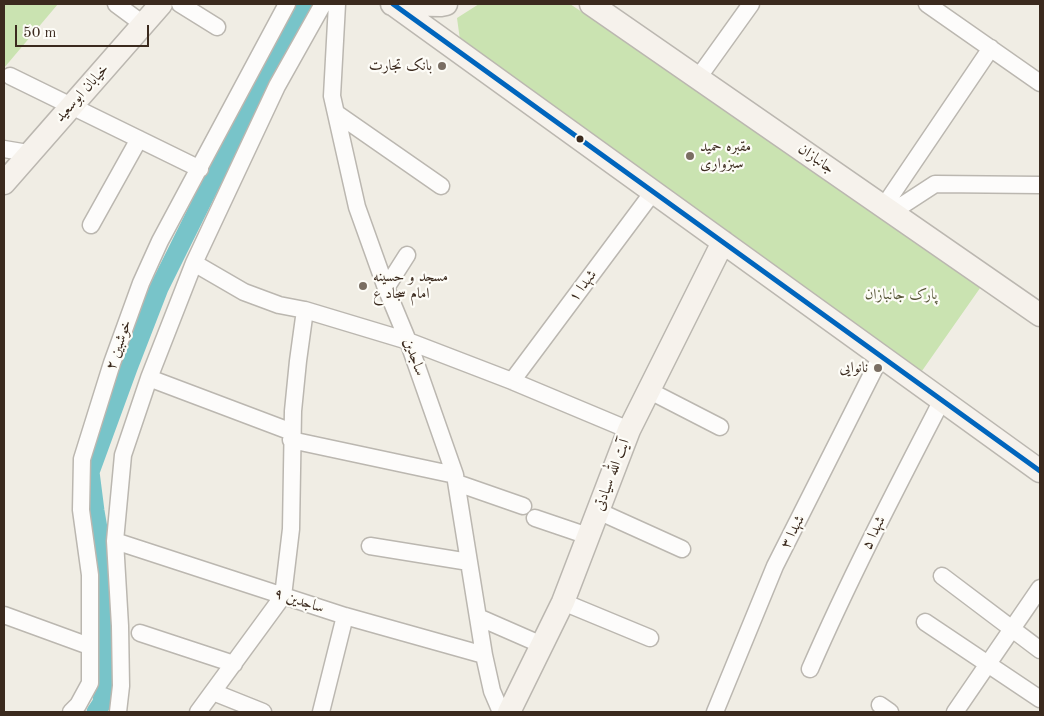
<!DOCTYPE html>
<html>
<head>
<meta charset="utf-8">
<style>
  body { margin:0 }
  #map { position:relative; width:1044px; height:716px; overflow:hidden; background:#f0ede4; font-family:"Old Standard TT",serif }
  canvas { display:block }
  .frame { position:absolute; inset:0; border:5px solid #3b2a1e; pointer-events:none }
  .scale { position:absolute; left:15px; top:25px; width:134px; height:22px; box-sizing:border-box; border:2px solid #3b2a1e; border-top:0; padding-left:6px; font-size:15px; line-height:18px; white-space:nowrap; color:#3b2a1e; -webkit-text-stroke:4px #fdfcf7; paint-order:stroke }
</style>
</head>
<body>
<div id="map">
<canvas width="1044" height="716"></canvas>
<div class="frame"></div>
<div class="scale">50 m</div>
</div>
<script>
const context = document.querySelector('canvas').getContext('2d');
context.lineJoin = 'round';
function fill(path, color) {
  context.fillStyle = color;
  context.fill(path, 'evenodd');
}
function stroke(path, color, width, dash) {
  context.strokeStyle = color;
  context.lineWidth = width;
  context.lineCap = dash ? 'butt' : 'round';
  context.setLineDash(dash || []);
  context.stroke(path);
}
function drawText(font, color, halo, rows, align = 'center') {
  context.font = font + ' "Old Standard TT",Amiri,serif';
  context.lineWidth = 4.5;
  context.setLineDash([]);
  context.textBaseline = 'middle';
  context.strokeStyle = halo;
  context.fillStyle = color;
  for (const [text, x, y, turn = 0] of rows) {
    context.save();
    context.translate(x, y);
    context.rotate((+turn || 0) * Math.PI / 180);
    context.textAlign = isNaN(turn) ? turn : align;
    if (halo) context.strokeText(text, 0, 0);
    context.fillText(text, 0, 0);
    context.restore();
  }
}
const green = new Path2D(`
  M4 4H58L4 68Z
  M479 4H570L985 281 917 378 460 40 457 18Z`);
const canal = new Path2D(`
  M96 712 102 703 108 641 106 575 95 511 90 472 128 368 159 288 229 147 305 4`);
const street = new Path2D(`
  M116 4 143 24
  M180 4 217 27
  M337 4 332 96 357 207 386 288 408 341 455 475 484 655 492 691 501 712
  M927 4 1040 83
  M10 76 200 169
  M698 78 751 4
  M336 113 441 186
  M4 149 28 153
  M884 206 991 48
  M892 212 935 184 1040 185
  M91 225 139 139
  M194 263 244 292 279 305 305 310 408 341 512 381 629 430
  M386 288 407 255
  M149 378 292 432
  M512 381 653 192
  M648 390 720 427
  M291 440 455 475
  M457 483 523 506
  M598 511 682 549
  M535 518 588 536
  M115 541 345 616 484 655
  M370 546 469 562
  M942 576 1040 650
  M563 602 650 638
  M4 615 89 646
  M478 617 542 645
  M925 622 1040 699
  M140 633 234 664
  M810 669C850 577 896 489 942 400
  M213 692 263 712
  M880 705 890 712
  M71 712 78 705 90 683V575L81 510 82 459 112 363 141 283 160 241 287 4
  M118 712 121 686 120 626 115 541 123 455 149 378 194 263 277 86 323 4
  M198 712 283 596 291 529 293 411 298 361 305 310
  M321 712 345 616
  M715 712 775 566 881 356
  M955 712 1040 588`);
const secondary = new Path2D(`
  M392 4 441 5 446 4
  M393 4 1040 471
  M591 4 1040 315
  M4 183 161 4
  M509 712 563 602 629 430 723 242`);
const bus1 = new Path2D(`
  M393 4 1040 471`);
const markers = [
  [442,66,5,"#7a6e63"],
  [580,139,4.5,"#3b2a1e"],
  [690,156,5,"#7a6e63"],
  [363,286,5,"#7a6e63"],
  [878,368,5,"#7a6e63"]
];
const poiNames = [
  ["بانک تجارت",432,66],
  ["مقبره حمید",700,147,"left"],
  ["سبزواری",700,164,"left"],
  ["مسجد و حسینه",373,277,"left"],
  ["امام سجاد ع",373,294,"left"],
  ["نانوایی",868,368]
];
const streetNames = [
  ["خیابان ابوسعید",82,93,-48],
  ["جانبازان",816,159,35],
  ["شهدا ۱",583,286,-53],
  ["خوشبین ۲",119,345,-71],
  ["ساجدین",414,357,70],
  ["آیت الله سیادتی",612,475,-69],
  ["شهدا ۳",793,532,-63],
  ["شهدا ۵",874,533,-64],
  ["ساجدین ۹",299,601,18]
];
const parkNames = [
  ["پارک جانبازان",901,295]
];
fill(green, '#cae3b1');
stroke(canal, '#78c4c9', 19);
stroke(street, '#bbb7b0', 19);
stroke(secondary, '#bbb7b0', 25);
stroke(street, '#fdfcfb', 16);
stroke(secondary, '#f6f2ec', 22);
stroke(bus1, '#0065bd', 5);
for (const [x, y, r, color] of markers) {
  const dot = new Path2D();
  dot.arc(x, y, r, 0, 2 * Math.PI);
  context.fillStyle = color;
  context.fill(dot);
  stroke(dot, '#fdfcf7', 2);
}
drawText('15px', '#3b2a1e', '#fdfcf7', poiNames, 'right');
drawText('15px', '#3b2a1e', '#fdfcf7', streetNames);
drawText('15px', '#575638', '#fdfcf7', parkNames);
</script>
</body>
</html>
